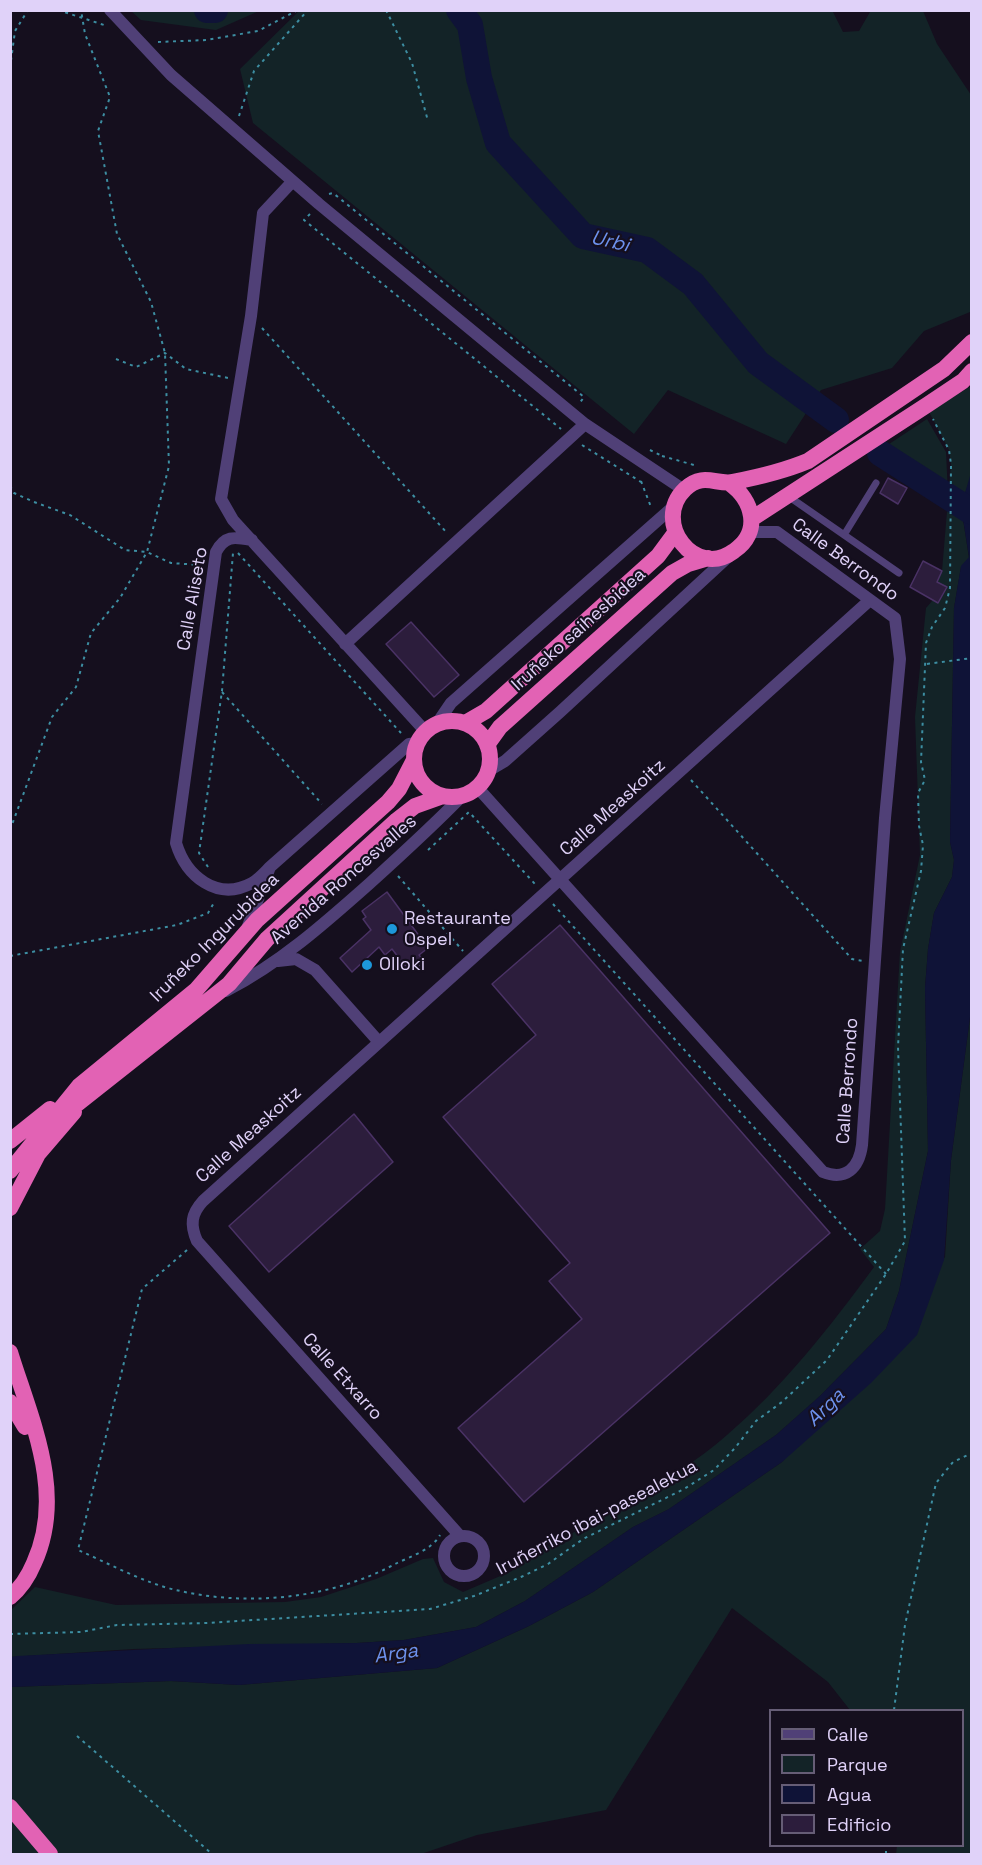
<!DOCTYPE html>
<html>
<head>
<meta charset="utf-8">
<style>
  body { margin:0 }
  #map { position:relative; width:982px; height:1865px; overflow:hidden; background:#150f1e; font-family:"Space Grotesk",sans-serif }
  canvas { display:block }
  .frame { position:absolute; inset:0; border:12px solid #e0d2f9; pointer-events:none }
  .legend { position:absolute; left:769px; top:1709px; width:195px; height:138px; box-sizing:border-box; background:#150f1e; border:2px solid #665d76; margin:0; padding:8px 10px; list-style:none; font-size:18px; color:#e0d2f9 }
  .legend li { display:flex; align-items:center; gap:12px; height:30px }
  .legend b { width:30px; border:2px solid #665d76 }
</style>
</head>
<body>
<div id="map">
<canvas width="982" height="1865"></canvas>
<div class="frame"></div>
<ul class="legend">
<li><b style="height:8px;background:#504077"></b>Calle</li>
<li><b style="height:16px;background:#132327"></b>Parque</li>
<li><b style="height:16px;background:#0f1337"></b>Agua</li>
<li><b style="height:16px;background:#2c1d3c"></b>Edificio</li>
</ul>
</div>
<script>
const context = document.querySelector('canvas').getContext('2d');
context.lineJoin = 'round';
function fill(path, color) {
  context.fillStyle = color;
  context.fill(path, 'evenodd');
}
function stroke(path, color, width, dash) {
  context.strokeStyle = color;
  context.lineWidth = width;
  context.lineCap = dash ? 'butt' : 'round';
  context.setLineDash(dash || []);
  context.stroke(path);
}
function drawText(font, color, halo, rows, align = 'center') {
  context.font = font + ' "Space Grotesk",sans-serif';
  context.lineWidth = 4.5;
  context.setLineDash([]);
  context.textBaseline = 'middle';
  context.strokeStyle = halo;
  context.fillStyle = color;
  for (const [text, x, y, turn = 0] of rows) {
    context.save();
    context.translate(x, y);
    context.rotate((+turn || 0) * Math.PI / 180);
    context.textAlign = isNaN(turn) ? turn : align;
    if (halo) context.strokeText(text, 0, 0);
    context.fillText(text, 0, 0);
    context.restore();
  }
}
const green = new Path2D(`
  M832 10 843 32 859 31 870 12 875 11H923L937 44 971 95V306L970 312 924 331 892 368 821 390 786 444 668 390 634 434 253 123 240 69 299 11Z
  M131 11H259L216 30 141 20Z
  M971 386V476L961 506 969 558 961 567 954 608 950 842 954 860 952 877 934 913 928 949 925 988 928 1151 899 1291 886 1329 820 1396 776 1435 669 1509 633 1527 525 1601 476 1627 404 1640 357 1643 133 1649 11 1657V1610L35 1587 116 1605 285 1602 321 1597 376 1579 423 1559 433 1558 444 1582 463 1592 512 1571 515 1563C582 1528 671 1484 727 1435 783 1387 830 1327 874 1267L860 1249 880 1231 885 1209 900 952 920 855 915 717 926 608 933 600 939 602 947 588 937 582 942 571 951 464 949 450 929 412Z
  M927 419 946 452 948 494 880 450Z
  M971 1010V1854H896L897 1846H962V1710H850L828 1682 732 1608 606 1810 477 1835 421 1854H11V1687L171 1681 239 1685 437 1668 529 1626 593 1592 782 1462 945 1257 951 1160Z`);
const water = new Path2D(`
  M970 476 971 1010 951 1160 944 1260 917 1335 871 1383 782 1462 593 1592 529 1626 437 1668 239 1685 171 1681 11 1687V1657L17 1656 249 1644 357 1643 404 1640 476 1627 525 1601 633 1527 669 1509 776 1435 820 1396 886 1329 899 1291 928 1151 925 988 928 949 934 913 952 877 954 860 950 842 954 608 961 566 969 557 961 506Z`);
const river = new Path2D(`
  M207 10H215
  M459 10 470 25 479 78 498 143 583 236 647 250 693 284 758 363 836 420
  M880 453 972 512`);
const building = new Path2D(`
  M888 478 907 488 898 504 880 493Z
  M923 561 942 571 937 582 947 587 938 603 910 587Z
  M411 622 459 675 434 697 386 644Z
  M387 892 428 948 419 955 425 962 414 970 409 963 405 966 392 949 385 955 379 947 352 972 340 958 371 930 363 919 366 917 362 911Z
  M560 925 830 1233 524 1502 458 1428 582 1319 549 1281 570 1263 443 1117 536 1035 492 984Z
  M354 1114 393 1162 269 1272 229 1226Z`);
const path = new Path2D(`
  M58 10 104 25
  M386 10 412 63 428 121
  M158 42 206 40 258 31 298 10
  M10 68 15 31 28 10
  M239 116 254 71 308 10
  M329 194 333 193 584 397 579 404
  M310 214 304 220 561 429
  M262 328 447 533
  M116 359 136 367 165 353 186 369 228 378
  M582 445 641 482
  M650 450 662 456
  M662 456 694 465
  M641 481 651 507
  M10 486 14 493 34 502 70 515 125 550 147 552 171 563 200 565
  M238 553 401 733
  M927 664 972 658
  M222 692 322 804
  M691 780 852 959 863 961
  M10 830 52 717 76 687 91 633 120 598 147 552 169 466 165 353 151 302 117 234 98 131 110 97 85 34 81 10
  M428 850 469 812 535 884
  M208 867 199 853 222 691 233 553
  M398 876 463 951
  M553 904 886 1274
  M10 956 177 925 208 913 215 901
  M187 1250 142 1289 78 1550C108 1563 144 1583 176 1590 246 1607 331 1599 395 1564 409 1557 432 1550 440 1535
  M10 1634 81 1632 117 1625 206 1623 430 1609 474 1596 521 1577 548 1564 583 1539 684 1489 714 1470 735 1448 756 1421 782 1402 827 1360 886 1274 905 1241 898 1047 903 949 921 871 923 845 919 826 918 793 925 780 921 762 926 643 932 627 945 608 950 588 951 464 949 450 933 419
  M894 1710 905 1625 936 1483 953 1462 972 1453
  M77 1736 212 1854
  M886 1854V1846`);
const service = new Path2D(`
  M788 496 899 573
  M844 535 876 483`);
const minor = new Path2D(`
  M110 10 171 75 319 204 585 424 684 490
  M292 182 263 213 251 316 221 499 233 520 426 732
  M252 540C234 537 225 535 216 552L176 843C186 876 217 902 252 883 259 879 265 872 270 867
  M345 644 585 424
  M436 725 451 703 674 506
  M488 771 505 761 560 712 729 556
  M477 787 823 1172C846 1181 859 1168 862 1145L885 818 900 659 895 618 777 532H749
  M248 926 270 867 409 744 418 743
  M278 961 296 959 315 970 379 1042
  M226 991C280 963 324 924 369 884 401 855 433 826 463 795
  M444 1556a20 20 0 1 1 40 0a20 20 0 1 1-40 0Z
  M460 1536 197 1241C190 1225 191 1214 203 1201L870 600`);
const trunk = new Path2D(`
  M729 483C753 500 762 532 734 551 695 580 651 522 685 489 703 472 716 485 733 482 759 477 784 471 808 461L944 369 972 342
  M753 518 927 405 963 381 972 371
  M414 759a38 38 0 1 1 76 0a38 38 0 1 1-76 0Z
  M467 722 486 711 658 556 675 533
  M487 745 500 727 672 573 688 564 708 558
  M62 1116 229 984 267 939 397 820 415 806 443 796
  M10 1141 50 1109
  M10 1171 79 1086 196 990 257 920 388 802 399 789 414 760
  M10 1208 38 1154 74 1112
  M10 1352C31 1420 66 1493 34 1563 29 1575 21 1588 10 1597
  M10 1402 25 1427
  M10 1807 50 1854`);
const markers = [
  [392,929,6,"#1d97da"],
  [367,965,6,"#1d97da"]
];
const streetNames = [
  ["Calle Berrondo",845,560,36],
  ["Calle Aliseto",193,599,-80],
  ["Iruñeko saihesbidea",579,630,-42],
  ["Calle Measkoitz",613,808,-42],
  ["Avenida Roncesvalles",344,880,-41],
  ["Iruñeko Ingurubidea",215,938,-45],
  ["Calle Berrondo",848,1081,-86],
  ["Calle Measkoitz",249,1135,-42],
  ["Calle Etxarro",342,1377,48],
  ["Iruñerriko ibai-pasealekua",597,1518,-28]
];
const poiNames = [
  ["Restaurante",404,919],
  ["Ospel",404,940],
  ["Olloki",379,965]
];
const waterNames = [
  ["Urbi",610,242,13],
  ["Arga",826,1408,-44],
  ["Arga",396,1654,-8]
];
fill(green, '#132327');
fill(water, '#0f1337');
stroke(river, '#0f1337', 26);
fill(building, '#2c1d3c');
stroke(building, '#4a3265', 1.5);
stroke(path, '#3d8ea2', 2, [3, 4.5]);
stroke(service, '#504077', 7);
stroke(minor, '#504077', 12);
stroke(trunk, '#e262b4', 16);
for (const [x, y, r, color] of markers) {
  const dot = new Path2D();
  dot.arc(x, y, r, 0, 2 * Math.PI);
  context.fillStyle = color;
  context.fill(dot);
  stroke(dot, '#150f1e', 2);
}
drawText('18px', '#e0d2f9', '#150f1e', streetNames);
drawText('18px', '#e0d2f9', '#150f1e', poiNames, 'left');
drawText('italic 20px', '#6d91ec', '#150f1e', waterNames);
</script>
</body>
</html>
